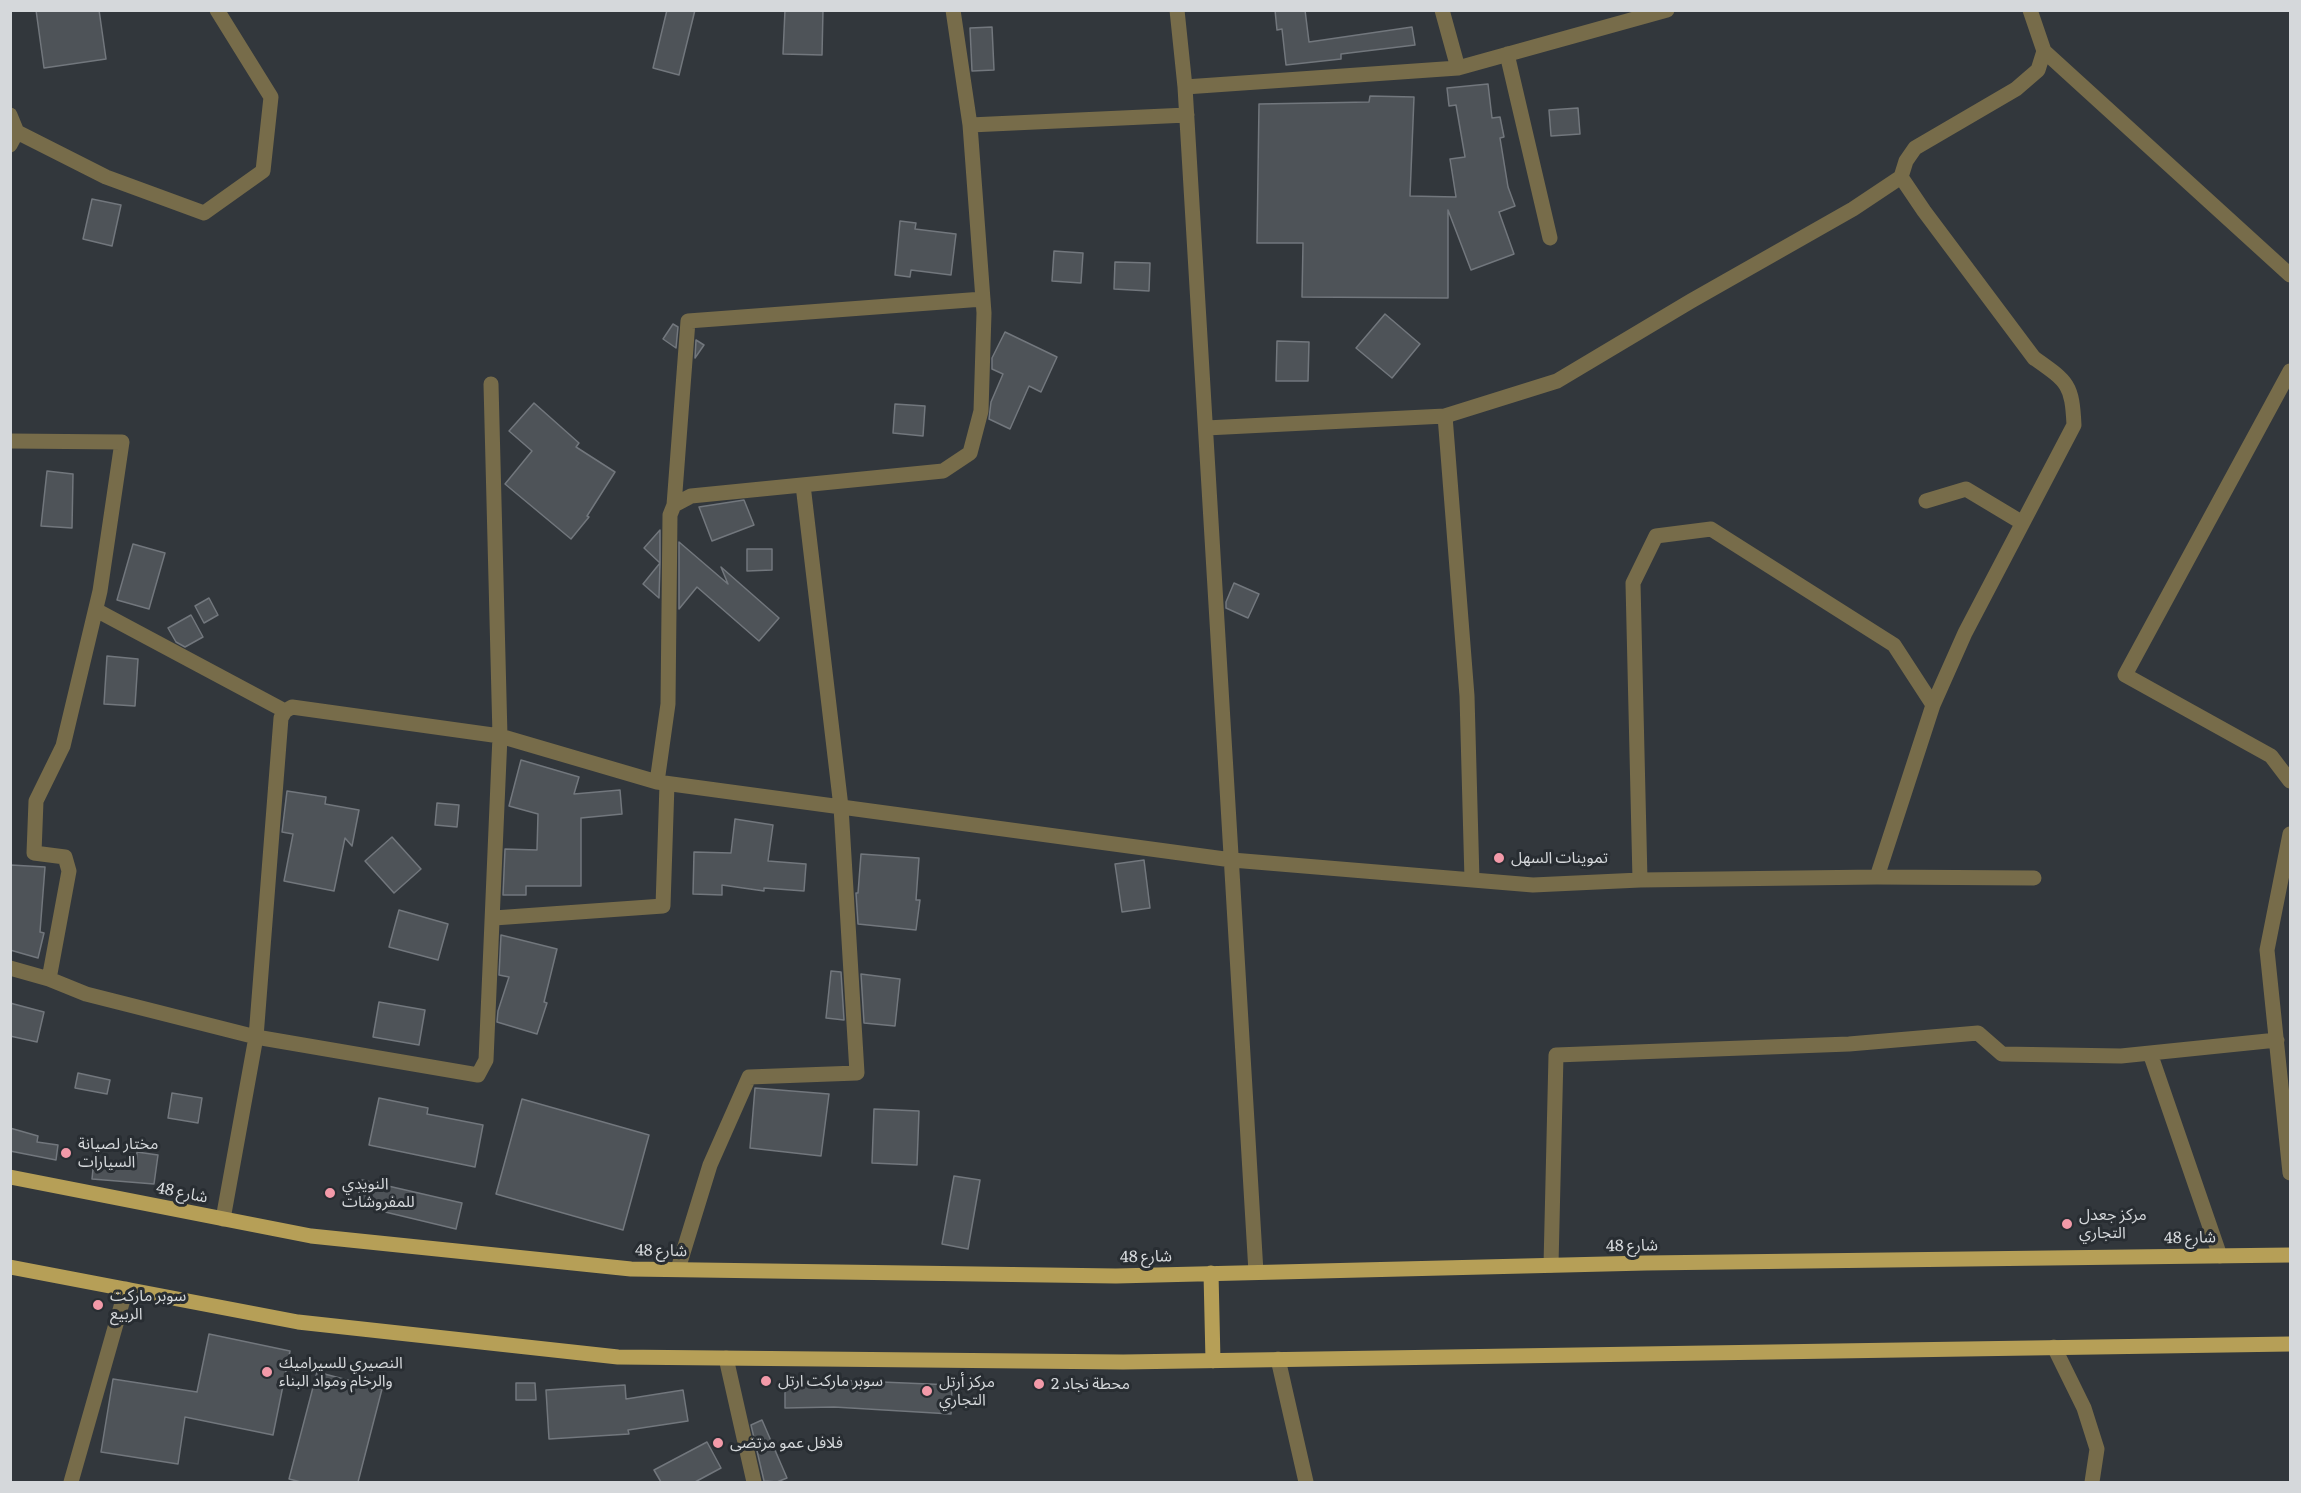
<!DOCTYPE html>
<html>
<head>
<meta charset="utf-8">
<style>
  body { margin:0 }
  #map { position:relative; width:2301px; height:1493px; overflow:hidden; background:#32373c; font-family:Literata,serif }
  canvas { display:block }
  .frame { position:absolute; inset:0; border:12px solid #d5d8db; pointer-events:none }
</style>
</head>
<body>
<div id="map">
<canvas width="2301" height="1493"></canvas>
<div class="frame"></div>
</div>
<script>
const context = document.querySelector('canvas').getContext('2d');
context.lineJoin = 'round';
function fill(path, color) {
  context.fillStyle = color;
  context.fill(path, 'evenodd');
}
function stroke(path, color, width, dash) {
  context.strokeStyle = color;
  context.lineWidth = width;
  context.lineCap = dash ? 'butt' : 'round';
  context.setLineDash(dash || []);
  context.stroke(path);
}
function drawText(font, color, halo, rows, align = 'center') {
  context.font = font + ' Literata,"Noto Sans Arabic",serif';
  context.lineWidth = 6;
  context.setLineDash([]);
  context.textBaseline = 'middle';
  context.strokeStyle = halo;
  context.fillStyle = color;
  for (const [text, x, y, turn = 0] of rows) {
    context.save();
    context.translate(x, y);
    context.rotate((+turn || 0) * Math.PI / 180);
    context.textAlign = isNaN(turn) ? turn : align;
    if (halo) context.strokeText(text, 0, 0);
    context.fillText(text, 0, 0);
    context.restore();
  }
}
const building = new Path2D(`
  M36 10H99L106 59 44 68Z
  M667 10H695L679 75 653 68Z
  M785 10H823L822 55 783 54Z
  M1275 10H1305L1309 42 1412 27 1415 45 1341 54V59L1286 65 1282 29 1277 30Z
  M992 27 994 70 972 71 970 28Z
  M1488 84 1492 118 1500 117 1504 137 1500 138 1508 187 1515 206 1499 212 1514 254 1471 270 1448 210V298L1302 297 1303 243H1257L1259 104 1369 102 1370 96 1414 97 1410 196 1456 197 1450 159 1465 157 1456 105 1449 106 1447 88Z
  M1578 108 1580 134 1551 136 1549 110Z
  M92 199 121 205 112 246 83 239Z
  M900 221 916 223 915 229 956 234 951 275 911 270 910 277 895 275Z
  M1054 251 1083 253 1081 283 1052 281Z
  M1115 262 1150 263 1149 291 1114 289Z
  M1385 314 1420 344 1392 378 1356 348Z
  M673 324 678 327 676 348 663 339Z
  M1005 332 1057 357 1041 392 1029 386 1010 429 989 419 991 402 1003 374 992 369V358Z
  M696 340 704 345 695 358Z
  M1277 341 1309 342 1308 381H1276Z
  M534 403 579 443 576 447 615 472 587 516 589 517 571 539 505 484 532 451 509 431Z
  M895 404 925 406 923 436 893 433Z
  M47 471 73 474 72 528 41 526Z
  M744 500 754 525 712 541 699 507Z
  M660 530V563L644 548Z
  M679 542 728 584 721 567 779 618 759 641 697 587 679 609Z
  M133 544 165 553 149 609 117 600Z
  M747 549H772V570L747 571Z
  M660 563 659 598 643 584Z
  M1234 583 1259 594 1248 618 1226 608V602Z
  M209 598 218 615 204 623 195 606Z
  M191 615 203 637 185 647 176 642 168 628Z
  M107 656 138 659 135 706 104 704Z
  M521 760 579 777 574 794 620 790 622 814 581 818V886H526V895H503L505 849 537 850 538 814 509 806Z
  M287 791 326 797 325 804 359 810 352 846 345 838 334 891 284 881 293 834 282 832Z
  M437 803 459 805 457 827 435 825Z
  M735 819 773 825 768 861 806 864 804 891 764 888V891L722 885V895L693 894 694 852 731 853Z
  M392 837 421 869 394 893 365 861Z
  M861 854 919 858 916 900H920L916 930 858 924 856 893H858Z
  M1144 860 1150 908 1122 912 1115 864Z
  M11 865 45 867 40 932 44 933 38 958 10 950Z
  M399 910 448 924 438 960 389 947Z
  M501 935 557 949 544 1002 547 1003 537 1034 497 1022 498 1011 509 977 499 975Z
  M831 971 841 972 844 1020 826 1018Z
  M861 974 900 979 895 1026 864 1023Z
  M379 1002 425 1010 419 1045 373 1037Z
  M10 1003 44 1012 37 1042 10 1036Z
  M78 1073 110 1080 107 1094 75 1088Z
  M755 1088 829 1094 821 1156 750 1148Z
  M172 1093 202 1098 198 1123 168 1118Z
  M379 1098 428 1108 427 1114 483 1125 475 1167 369 1145Z
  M522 1099 649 1135 623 1230 496 1194Z
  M874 1109 919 1111 917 1165 872 1163Z
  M10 1128 38 1136 37 1142 58 1145 56 1160 10 1151Z
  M137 1152 158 1155 154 1184 92 1179 94 1159 136 1164Z
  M954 1176 980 1180 968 1249 942 1244Z
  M362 1180 462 1203 456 1229 356 1205Z
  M209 1334 290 1351 273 1435 185 1417 178 1464 101 1452 113 1379 197 1392Z
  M317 1372 382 1389 358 1482H301L289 1479Z
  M835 1380 952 1385 951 1414 834 1407 785 1408V1384L835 1383Z
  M516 1383H535L536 1400H516Z
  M625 1385 626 1399 683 1390 688 1421 628 1430 629 1434 549 1439 546 1390Z
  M762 1420 787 1478 777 1482 764 1481 751 1425Z
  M707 1442 721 1468 695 1482H661L654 1470Z`);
const minor = new Path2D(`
  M1177 10 1185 87 1458 68 1667 10
  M1442 10 1458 68
  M2044 51 2290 275
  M1507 54 1550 238
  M1185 87 1256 1272
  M10 115 17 132 10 145
  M970 125 1187 115
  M17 132 106 177 204 213 263 171 271 97 217 10
  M983 299 688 321 674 505 670 515 668 704 657 782 1232 860 1533 885 1640 880 1877 877 2034 878
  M2290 371 2125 675 2271 756 2290 781
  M1206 428 1445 416
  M10 441 122 442 100 591 63 746 36 801 34 853 65 857 69 871 49 979
  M1926 501 1966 489 2021 522
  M674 505 691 496 943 471 970 453 981 411 984 313 970 125 953 10
  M96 610 285 711
  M2290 834 2267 950 2290 1173
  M1877 877 1933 705 1965 633 2074 425C2072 384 2068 382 2034 358L1924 211 1901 177
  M1472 880 1467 696 1445 416 1557 381 1691 301 1853 209 1901 177 1906 161 1915 148 2016 89 2038 70 2044 51 2030 10
  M1640 880 1633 583 1656 536 1711 529 1894 645 1933 705
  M494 918 663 906 667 784
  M10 968 49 979 86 994 256 1037 478 1075 486 1060 500 736 491 384
  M2150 1053 2220 1256
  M223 1219 256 1037 281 718 285 711 292 707 500 736 657 782
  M1551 1265 1556 1055 1849 1044 1978 1033 2002 1054 2121 1056 2277 1040
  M678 1269 710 1165 749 1077 857 1073 841 807 803 485
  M2054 1347 2084 1408 2097 1449 2092 1482
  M726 1358 754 1482
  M1278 1359 1306 1482
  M71 1482 126 1289`);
const major = new Path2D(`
  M10 1177 311 1236 631 1269 1116 1276 1646 1263 2290 1255
  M10 1267 298 1322 618 1357 1123 1362 2290 1344
  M1211 1273 1213 1361`);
const markers = [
  [1499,858,6,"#f39aa9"],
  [66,1153,6,"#f39aa9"],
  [330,1193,6,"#f39aa9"],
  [2067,1224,6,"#f39aa9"],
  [98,1305,6,"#f39aa9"],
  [267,1372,6,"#f39aa9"],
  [766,1381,6,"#f39aa9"],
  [1039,1384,6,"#f39aa9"],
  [927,1391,6,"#f39aa9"],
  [718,1443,6,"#f39aa9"]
];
const poiNames = [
  ["تموينات السهل",1511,858],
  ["مختار لصيانة",78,1144],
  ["السيارات",78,1162],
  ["النويدي",342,1184],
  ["للمفروشات",342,1202],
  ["مركز جعدل",2079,1215],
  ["التجاري",2079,1233],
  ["سوبر ماركت",110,1296],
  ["الربيع",110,1314],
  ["النصيري للسيراميك",279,1363],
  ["والرخام ومواد البناء",279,1381],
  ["سوبر ماركت ارتل",778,1381],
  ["مركز أرتل",939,1382],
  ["التجاري",939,1400],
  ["محطة نجاد 2",1051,1384],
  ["فلافل عمو مرتضى",730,1443]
];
const streetNames = [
  ["شارع 48",182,1193,11],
  ["شارع 48",2190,1238,-1],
  ["شارع 48",1632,1246,-1],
  ["شارع 48",661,1251,1],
  ["شارع 48",1146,1257,-1]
];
fill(building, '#4e5358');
stroke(building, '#72777d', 1.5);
stroke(minor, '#776c4a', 15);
stroke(major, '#b69f57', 15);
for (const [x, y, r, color] of markers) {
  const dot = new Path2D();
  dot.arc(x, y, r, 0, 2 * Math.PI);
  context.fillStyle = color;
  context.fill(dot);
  stroke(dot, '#282d32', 2);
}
drawText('16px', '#d5d8db', '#282d32', poiNames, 'left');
drawText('16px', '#d5d8db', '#282d32', streetNames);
</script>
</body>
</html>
